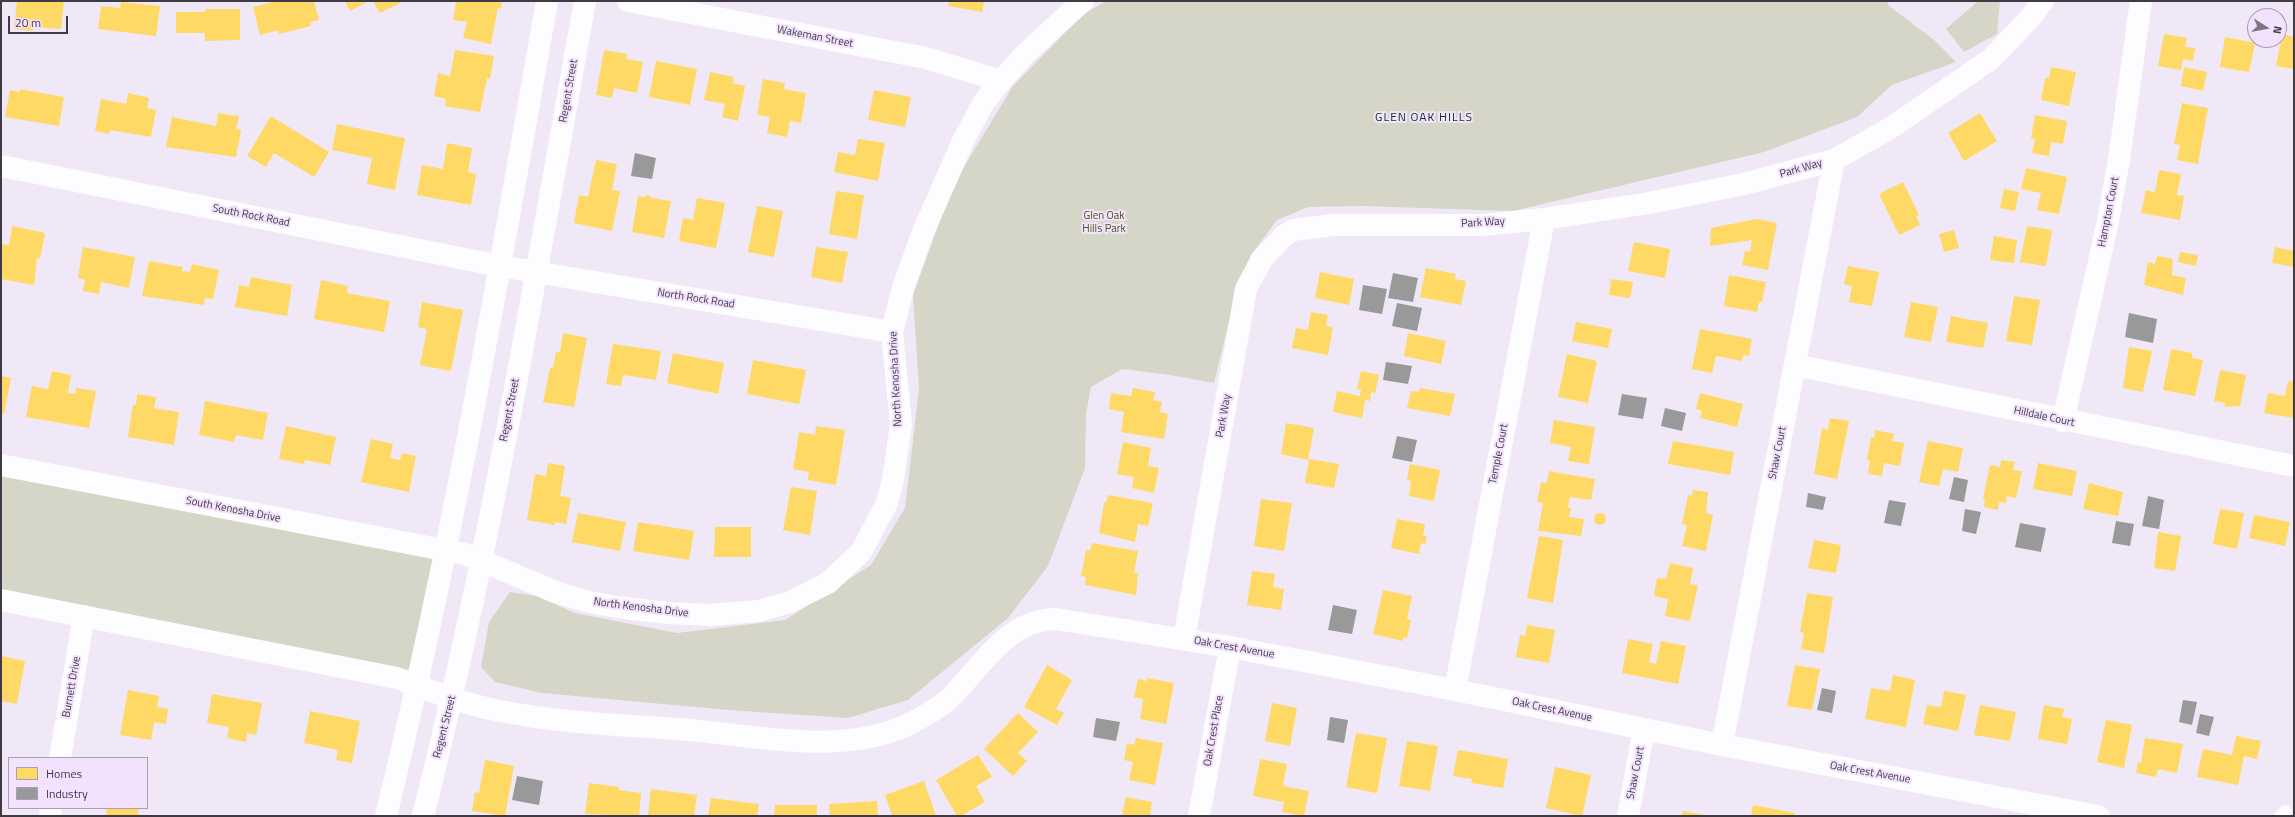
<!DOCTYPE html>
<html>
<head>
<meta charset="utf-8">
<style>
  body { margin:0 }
  #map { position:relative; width:2295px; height:817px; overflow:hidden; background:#f1e8f7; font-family:"Titillium Web",sans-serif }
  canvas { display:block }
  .frame { position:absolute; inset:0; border:2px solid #403a44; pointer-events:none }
  .legend { position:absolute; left:8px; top:757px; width:140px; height:52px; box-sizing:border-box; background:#f2e2fd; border:1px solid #ab9fb3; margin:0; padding:5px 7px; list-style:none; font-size:12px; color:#403a44 }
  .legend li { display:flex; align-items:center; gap:8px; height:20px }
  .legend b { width:20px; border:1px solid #ab9fb3 }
  .north { position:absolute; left:2247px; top:8px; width:40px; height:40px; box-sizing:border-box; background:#f2e2fd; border:1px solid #ab9fb3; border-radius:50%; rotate:101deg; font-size:11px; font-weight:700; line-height:16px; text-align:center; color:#403a44 }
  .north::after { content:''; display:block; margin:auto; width:14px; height:18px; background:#7e7783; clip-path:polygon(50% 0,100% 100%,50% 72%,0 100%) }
  .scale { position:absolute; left:8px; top:16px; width:60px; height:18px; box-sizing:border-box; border:2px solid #403a44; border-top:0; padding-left:5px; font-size:12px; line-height:14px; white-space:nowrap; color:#403a44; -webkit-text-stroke:3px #f2e2fd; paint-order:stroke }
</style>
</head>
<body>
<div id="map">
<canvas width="2295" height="817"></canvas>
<div class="frame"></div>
<ul class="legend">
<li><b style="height:11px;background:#ffd966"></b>Homes</li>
<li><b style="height:11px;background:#999"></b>Industry</li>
</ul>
<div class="north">N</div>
<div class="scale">20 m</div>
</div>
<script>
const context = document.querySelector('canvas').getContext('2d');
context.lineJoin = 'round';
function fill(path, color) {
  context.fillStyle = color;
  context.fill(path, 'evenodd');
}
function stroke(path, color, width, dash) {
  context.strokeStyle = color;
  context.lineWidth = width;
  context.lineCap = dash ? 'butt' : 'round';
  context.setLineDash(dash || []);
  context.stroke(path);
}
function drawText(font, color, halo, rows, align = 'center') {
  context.font = font + ' "Titillium Web",sans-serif';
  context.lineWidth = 4;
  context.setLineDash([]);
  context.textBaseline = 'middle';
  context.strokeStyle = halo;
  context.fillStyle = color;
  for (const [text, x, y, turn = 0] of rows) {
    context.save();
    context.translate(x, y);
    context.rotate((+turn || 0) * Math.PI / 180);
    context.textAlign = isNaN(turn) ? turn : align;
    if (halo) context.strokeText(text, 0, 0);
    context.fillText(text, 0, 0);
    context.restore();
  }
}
const green = new Path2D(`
  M1106 1H1887L1888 5 1934 40 1956 62 1892 85 1857 117 1764 152 1513 211 1362 206 1308 207 1277 220 1251 255 1238 285 1214 383 1170 375 1122 369 1091 387 1086 414 1085 468 1048 566 1008 618 908 700 848 718 728 710 542 693 495 682 481 667 489 622 510 592 536 596 575 613 677 633 785 620 871 565 905 508 919 389 913 295 953 185 1013 86 1082 15Z
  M1978 1H2000L1997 34 1964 52 1946 29Z
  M1 465 446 550 418 686 1 600Z`);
const homes = new Path2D(`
  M17 1H64L61 29 33 27V31L14 29Z
  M277 1H314L319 20 310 22 311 26 279 34 278 30 260 35 253 7Z
  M345 1H369L350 11Z
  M373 1H399L400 3 380 13Z
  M456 1H502L501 9 498 8 491 44 463 38 467 22 453 20Z
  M949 1H984L982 12 948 6Z
  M121 2 160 6 156 36 98 29 101 6 120 8Z
  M205 9H240V40L205 41V33H176V12H205Z
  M2164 34 2187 38 2185 47 2195 48 2193 61 2183 59 2181 70 2158 66Z
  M2282 34 2294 37V69L2276 66Z
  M2225 37 2255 43 2249 72 2220 67Z
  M455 50 494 56 490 79 487 78 480 112 445 106 446 99 434 96 438 73 450 76Z
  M604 50 627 54 626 59 643 62 637 93 614 88 612 98 596 95Z
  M656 61 697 69 690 105 649 97Z
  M2051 67 2076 72 2069 106 2041 100 2045 78H2049Z
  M2184 67 2207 72 2203 91 2181 86Z
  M710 72 734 77 733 83 745 86 738 121 722 117 725 104 704 100Z
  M763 79 785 83 784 89 806 93 801 123 790 121 787 137 767 133 770 117 757 115Z
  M20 89 64 97 59 126 5 117 10 90 19 92Z
  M874 90 911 97 905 127 868 120Z
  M128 93 149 98 147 108 156 110 151 137 110 130 109 134 95 131 101 99 126 104Z
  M2182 103 2208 108 2198 164 2177 160 2180 145 2174 144Z
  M218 113 239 116 236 129 241 130 236 157 166 147 172 117 216 126Z
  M1980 113 1997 141 1964 161 1948 133Z
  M2035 115 2067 121 2063 144 2051 142 2049 156 2032 153 2035 139 2031 138Z
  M271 116 329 152 314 177 274 153 266 167 247 156Z
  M337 124 405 138 395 190 367 184 372 158 332 150Z
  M858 139 885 143 878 181 834 172 838 152 855 155Z
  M447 143 472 148 468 172 476 174 471 205 417 195 422 165 443 169Z
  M596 160 617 164 612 190 620 191 612 231 574 223 579 195 588 197Z
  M2026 168 2067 177 2059 214 2037 210 2041 193 2021 189Z
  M2159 170 2181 174 2177 195 2184 196 2180 220 2141 213 2146 190 2155 192Z
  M1903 182 1919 215 1916 216 1920 225 1899 235 1879 194Z
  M2004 189 2019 192 2015 211 2000 208Z
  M836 191 864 195 857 239 829 234Z
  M646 195 651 196V198L671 201 664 238 632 232 638 196 646 197Z
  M697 198 725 203 716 248 679 241 683 218 693 220Z
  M757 206 783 211 774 257 748 252Z
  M1757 219 1777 223 1768 270 1742 265 1745 251 1750 252 1752 240 1710 246 1711 228Z
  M12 226 45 233 40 259 37 258 34 285 1 279V244L9 245Z
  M2027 226 2052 230 2046 266 2020 262Z
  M1954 230 1959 248 1944 252 1939 234Z
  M1994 236 2017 240 2014 263 1990 260Z
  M1634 242 1670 249 1665 278 1628 271Z
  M83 247 135 257 129 288 101 282 99 294 83 291 85 280 78 278Z
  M816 247 848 252 842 283 811 277Z
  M2275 247 2294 251V267L2272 263Z
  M2180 252 2198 255 2196 266 2178 262Z
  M2157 256 2173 259 2172 275 2186 278 2183 295 2144 285 2148 262 2155 264Z
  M149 261 183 267 182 271 190 272 192 264 219 270 213 299 205 298 204 305 142 296Z
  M1848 266 1879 272 1872 306 1849 302 1852 286 1844 284Z
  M1426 268 1456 274 1455 279 1466 281 1461 305 1420 297Z
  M1320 272 1354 279 1349 305 1315 298Z
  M1729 275 1766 282 1762 302H1759L1757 312 1724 306Z
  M251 277 292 285 287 316 235 307 239 285 249 287Z
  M1611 279 1633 282 1630 298 1609 295Z
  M321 280 348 286 347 293 390 301 384 332 314 319Z
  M2014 296 2040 300 2032 345 2006 341Z
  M422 302 463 310 451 371 420 365 427 329 418 327Z
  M1911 302 1938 307 1931 342 1904 337Z
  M1311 312 1328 315 1326 326 1333 327 1328 355 1292 348 1296 328 1308 330Z
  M1951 316 1988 323 1983 348 1946 342Z
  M1576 322 1612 329 1608 348 1572 341Z
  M1700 329 1752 339 1749 356 1743 355 1742 361 1716 356 1712 373 1692 369Z
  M563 333 587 338 574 407 543 402 550 368H553L556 352H560Z
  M1408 333 1446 341 1441 364 1404 356Z
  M613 344 661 351 656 380 623 375 621 386 606 384Z
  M2129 347 2152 351 2143 392 2123 388Z
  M2171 349 2192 353V358L2203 360 2195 396 2163 390Z
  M673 353 724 363 718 394 667 383Z
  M1567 354 1597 361 1588 403 1558 397Z
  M753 360 806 370 799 404 747 394Z
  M2220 370 2246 375 2240 406 2225 407V403L2214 401Z
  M52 371 71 375 68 393 75 394 76 388 96 391 89 428 26 417 32 386 48 389Z
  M1361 371 1379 375 1375 393 1371 392 1370 401 1365 400 1362 418 1333 412 1337 391 1360 396 1361 390 1357 389Z
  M1 376 11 378 4 414H1Z
  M2288 381 2294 382V418L2264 413 2268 393 2285 396Z
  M1133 388 1155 392 1153 400 1162 402 1160 412 1168 414 1164 439 1121 432 1124 412 1109 409 1111 393 1131 396Z
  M1420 388 1455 394 1450 416 1407 408 1411 391 1419 392Z
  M1700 393 1743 404 1737 427 1700 418 1702 411 1696 409Z
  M137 394 156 397 154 408 179 412 174 445 128 437 133 404 136 405Z
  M205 401 268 413 263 440 236 435 234 442 199 435Z
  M1830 418 1849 421 1837 479 1814 474 1822 428 1828 430Z
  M1554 420 1595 427 1589 464 1568 461 1571 447 1550 443Z
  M1286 423 1314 428 1308 460 1281 454Z
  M286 426 336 437 330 465 305 460 304 464 279 459Z
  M816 426 845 430 836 485 808 480 809 472 793 469 799 432 815 435Z
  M1875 430 1894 434 1892 441 1904 443 1900 466 1884 463 1882 476 1868 474 1870 461 1867 460 1871 437 1874 438Z
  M371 439 393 444 390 458 400 460 402 453 416 456 409 492 361 482Z
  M1673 441 1734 452 1730 475 1668 464Z
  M1928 441 1963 448 1958 472 1943 469 1939 486 1919 482Z
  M1123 442 1151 448 1148 466 1159 468 1154 493 1132 488 1134 477 1117 474Z
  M1309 459 1339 464 1334 488 1305 483Z
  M2001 460 2015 462 2013 470 2022 471 2016 498 2007 496 2006 503 1999 502 1998 510 1984 507 1985 499H1983L1990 465 2000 467Z
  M548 463 565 466 560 496 571 498 566 524 555 522V525L527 520 535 474 546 476Z
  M2038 463 2077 471 2072 496 2033 489Z
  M1410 464 1440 470 1434 501 1409 496 1411 481 1407 480Z
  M1549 471 1595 479 1591 500 1570 497 1568 507 1571 508 1569 517 1584 519 1581 536 1538 531 1543 503 1537 502 1541 482 1547 483Z
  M2089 483 2123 492 2118 516 2083 509Z
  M791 487 817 491 810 535 783 530Z
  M1693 490 1708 492 1706 513 1713 515 1706 551 1682 546 1687 525 1682 524 1688 495 1692 496Z
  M1108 495 1153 503 1148 526 1138 524 1135 542 1099 533 1104 502 1106 503Z
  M1261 499 1292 503 1284 551 1254 546Z
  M2220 509 2244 513 2237 549 2213 544Z
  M1594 519a6 6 0 1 1 12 0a6 6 0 1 1-12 0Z
  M578 513 626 522 620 551 572 542Z
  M2254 515 2290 522 2285 546 2249 538Z
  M1397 519 1425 524 1423 536H1427L1425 544 1421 543 1419 554 1391 548Z
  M638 522 694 531 689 560 633 551Z
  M715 527H751V557H714Z
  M2158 532 2181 536 2175 571 2154 568Z
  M1539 536 1563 540 1553 603 1527 598Z
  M1814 540 1841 545 1836 573 1808 568Z
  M1092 543 1138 551 1134 573H1138L1136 595 1085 585 1086 577 1081 576 1086 550 1090 551Z
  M1670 563 1693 568 1690 584 1698 585 1690 621 1665 616 1668 599 1654 596 1657 578 1666 579Z
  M1252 571 1275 574 1273 587 1284 589 1281 610 1247 605Z
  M1383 590 1412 596 1407 619 1411 620 1407 638 1403 637V641L1373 634Z
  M1807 593 1833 597 1824 653 1801 649 1804 633 1800 632Z
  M1527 625 1555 630 1549 663 1516 657 1520 635 1525 636Z
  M1628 639 1653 644 1649 662 1656 664 1661 641 1686 646 1678 684 1622 673Z
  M1 656 25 661 17 704 1 701Z
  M1047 665 1072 680 1056 709 1064 713 1057 725 1024 707Z
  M1795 665 1820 669 1812 710 1787 706Z
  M1893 675 1915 680 1906 727 1865 719 1871 688 1890 691Z
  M1147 678 1174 683 1166 724 1140 719 1143 699 1134 697 1138 679 1147 681Z
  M128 690 159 696 157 707 168 709 166 724 154 722 151 740 120 735Z
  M1944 691 1966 695 1958 731 1923 724 1927 705 1941 707Z
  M212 694 262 703 256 735 247 733 246 742 227 738 229 727 207 723Z
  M1272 703 1297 708 1290 746 1265 741Z
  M1980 705 2016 712 2010 741 1974 735Z
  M2044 705 2064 709 2062 717 2072 719 2067 744 2038 739Z
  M310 711 360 721 352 763 336 760 338 750 304 743Z
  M1018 713 1038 732 1018 753 1027 761 1013 776 984 749Z
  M2106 720 2132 725 2124 768 2097 762Z
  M1356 733 1387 738 1377 793 1346 787Z
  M2236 736 2261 741 2257 759 2244 756 2238 785 2197 777 2203 749 2232 755Z
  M1136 738 1163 743 1155 785 1129 780 1133 762 1124 760 1127 743 1134 745Z
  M2145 738 2183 744 2177 773 2158 769 2156 777 2136 773 2138 762 2141 763Z
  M1407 741 1438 746 1430 791 1399 786Z
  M1458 750 1508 759 1503 788 1471 783 1472 779 1453 776Z
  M978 755 992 777 976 786 985 802 961 816H957L936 780Z
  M1260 759 1287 764 1283 786 1309 791 1304 816 1282 812 1284 802 1253 796Z
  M485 760 514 766 505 816 472 811 475 792 479 793Z
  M1555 767 1591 775 1582 816 1546 808Z
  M924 781 936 816H892L885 795Z
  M589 783 619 787V790L641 793 639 816 585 814Z
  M651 789 697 795 694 816H648Z
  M1126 797 1152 802 1150 816H1122Z
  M711 798 759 804 757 816H708Z
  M877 801 878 816H830L829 804Z
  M775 805H817V816H774Z
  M1753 805 1795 813 1794 816H1751Z
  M107 808H139L138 814 145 816H106Z
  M1683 811 1704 815V816H1682Z`);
const industry = new Path2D(`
  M635 153 656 158 652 179 631 176Z
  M1393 273 1418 278 1413 302 1388 298Z
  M1363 285 1387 289 1382 314 1359 310Z
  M1397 303 1422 308 1417 331 1392 326Z
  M2129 313 2157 319 2153 343 2125 337Z
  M1386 362 1412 366 1408 384 1383 380Z
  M1622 394 1647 398 1643 419 1618 415Z
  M1665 408 1686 413 1682 431 1661 426Z
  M1397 436 1417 440 1412 462 1392 458Z
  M1954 477 1968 480 1964 502 1949 499Z
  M1808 493 1826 497 1823 510 1806 507Z
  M2148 496 2164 500 2159 529 2142 526Z
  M1889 500 1906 503 1901 526 1884 523Z
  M1965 509 1981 512 1976 534 1962 531Z
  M2116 521 2134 524 2130 546 2112 543Z
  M2020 523 2046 528 2041 552 2015 547Z
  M1333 605 1357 610 1352 634 1328 630Z
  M1822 688 1836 691 1832 713 1817 710Z
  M2183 700 2197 702 2192 725 2179 722Z
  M2200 714 2214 717 2209 736 2196 733Z
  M1330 717 1348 720 1344 743 1327 740Z
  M1096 718 1120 722 1116 741 1093 737Z
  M517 776 543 781 539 805 512 800Z`);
const service = new Path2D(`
  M2280 816 2285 811`);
const minor = new Path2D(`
  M628 1 926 58 1001 81
  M1 166 500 266 892 332
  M1795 365 2294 466
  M2063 421 2107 226 2119 160 2141 1
  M1 465 465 554 556 592 585 601 617 607 668 613 710 615 758 611 790 602 828 583 861 552 887 503 893 480 901 424 892 332 903 288 923 232 963 141 984 102 1001 81 1025 54 1083 1
  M1 600 397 678C429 690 461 703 495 710 563 724 631 725 700 731 766 738 840 753 903 727 916 721 939 708 949 699 980 669 1007 619 1056 619L1230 647 1455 690 1722 745 2098 816
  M1184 639 1246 289 1262 259 1284 236 1293 230 1332 225H1482L1544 219 1649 203 1744 184 1834 160 1892 127 1991 59 2031 17 2043 1
  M1455 690 1544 219
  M1722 745 1834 160
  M60 758 84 616
  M50 816 51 808
  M1199 816 1230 647
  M1628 816 1644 729`);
const tertiary = new Path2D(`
  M386 816C452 547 499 274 547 1
  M423 816C491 547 536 273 585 1`);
const streetNames = [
  ["Wakeman Street",815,37,11],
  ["Regent Street",569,91,-80],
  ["Park Way",1801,169,-16],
  ["Hampton Court",2109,212,-79],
  ["South Rock Road",251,216,11],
  ["Park Way",1483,223,-3],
  ["North Rock Road",696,299,9],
  ["North Kenosha Drive",896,379,-93],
  ["Regent Street",510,410,-79],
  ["Park Way",1224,416,-80],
  ["Hilldale Court",2044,417,12],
  ["Shaw Court",1778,453,-79],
  ["Temple Court",1499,454,-79],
  ["South Kenosha Drive",233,510,11],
  ["North Kenosha Drive",641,608,7],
  ["Oak Crest Avenue",1234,648,10],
  ["Burnett Drive",72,687,-80],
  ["Oak Crest Avenue",1552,710,12],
  ["Regent Street",445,727,-76],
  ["Oak Crest Place",1214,731,-80],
  ["Shaw Court",1636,773,-79],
  ["Oak Crest Avenue",1870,773,10]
];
const parkNames = [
  ["Glen Oak",1104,216],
  ["Hills Park",1104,229]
];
const neighbourhoodNames = [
  ["GLEN OAK HILLS",1424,118]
];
fill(green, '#d6d6c8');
fill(homes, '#ffd966');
fill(industry, '#999');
stroke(service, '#fdfcfe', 12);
stroke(minor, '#fdfcfe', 22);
stroke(tertiary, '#fdfcfe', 22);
drawText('11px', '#403a44', '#f2e2fd', streetNames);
drawText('11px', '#4c5719', '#f2e2fd', parkNames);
context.letterSpacing = '1px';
drawText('12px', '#09331e', '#f2e2fd', neighbourhoodNames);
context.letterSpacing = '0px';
</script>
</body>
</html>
